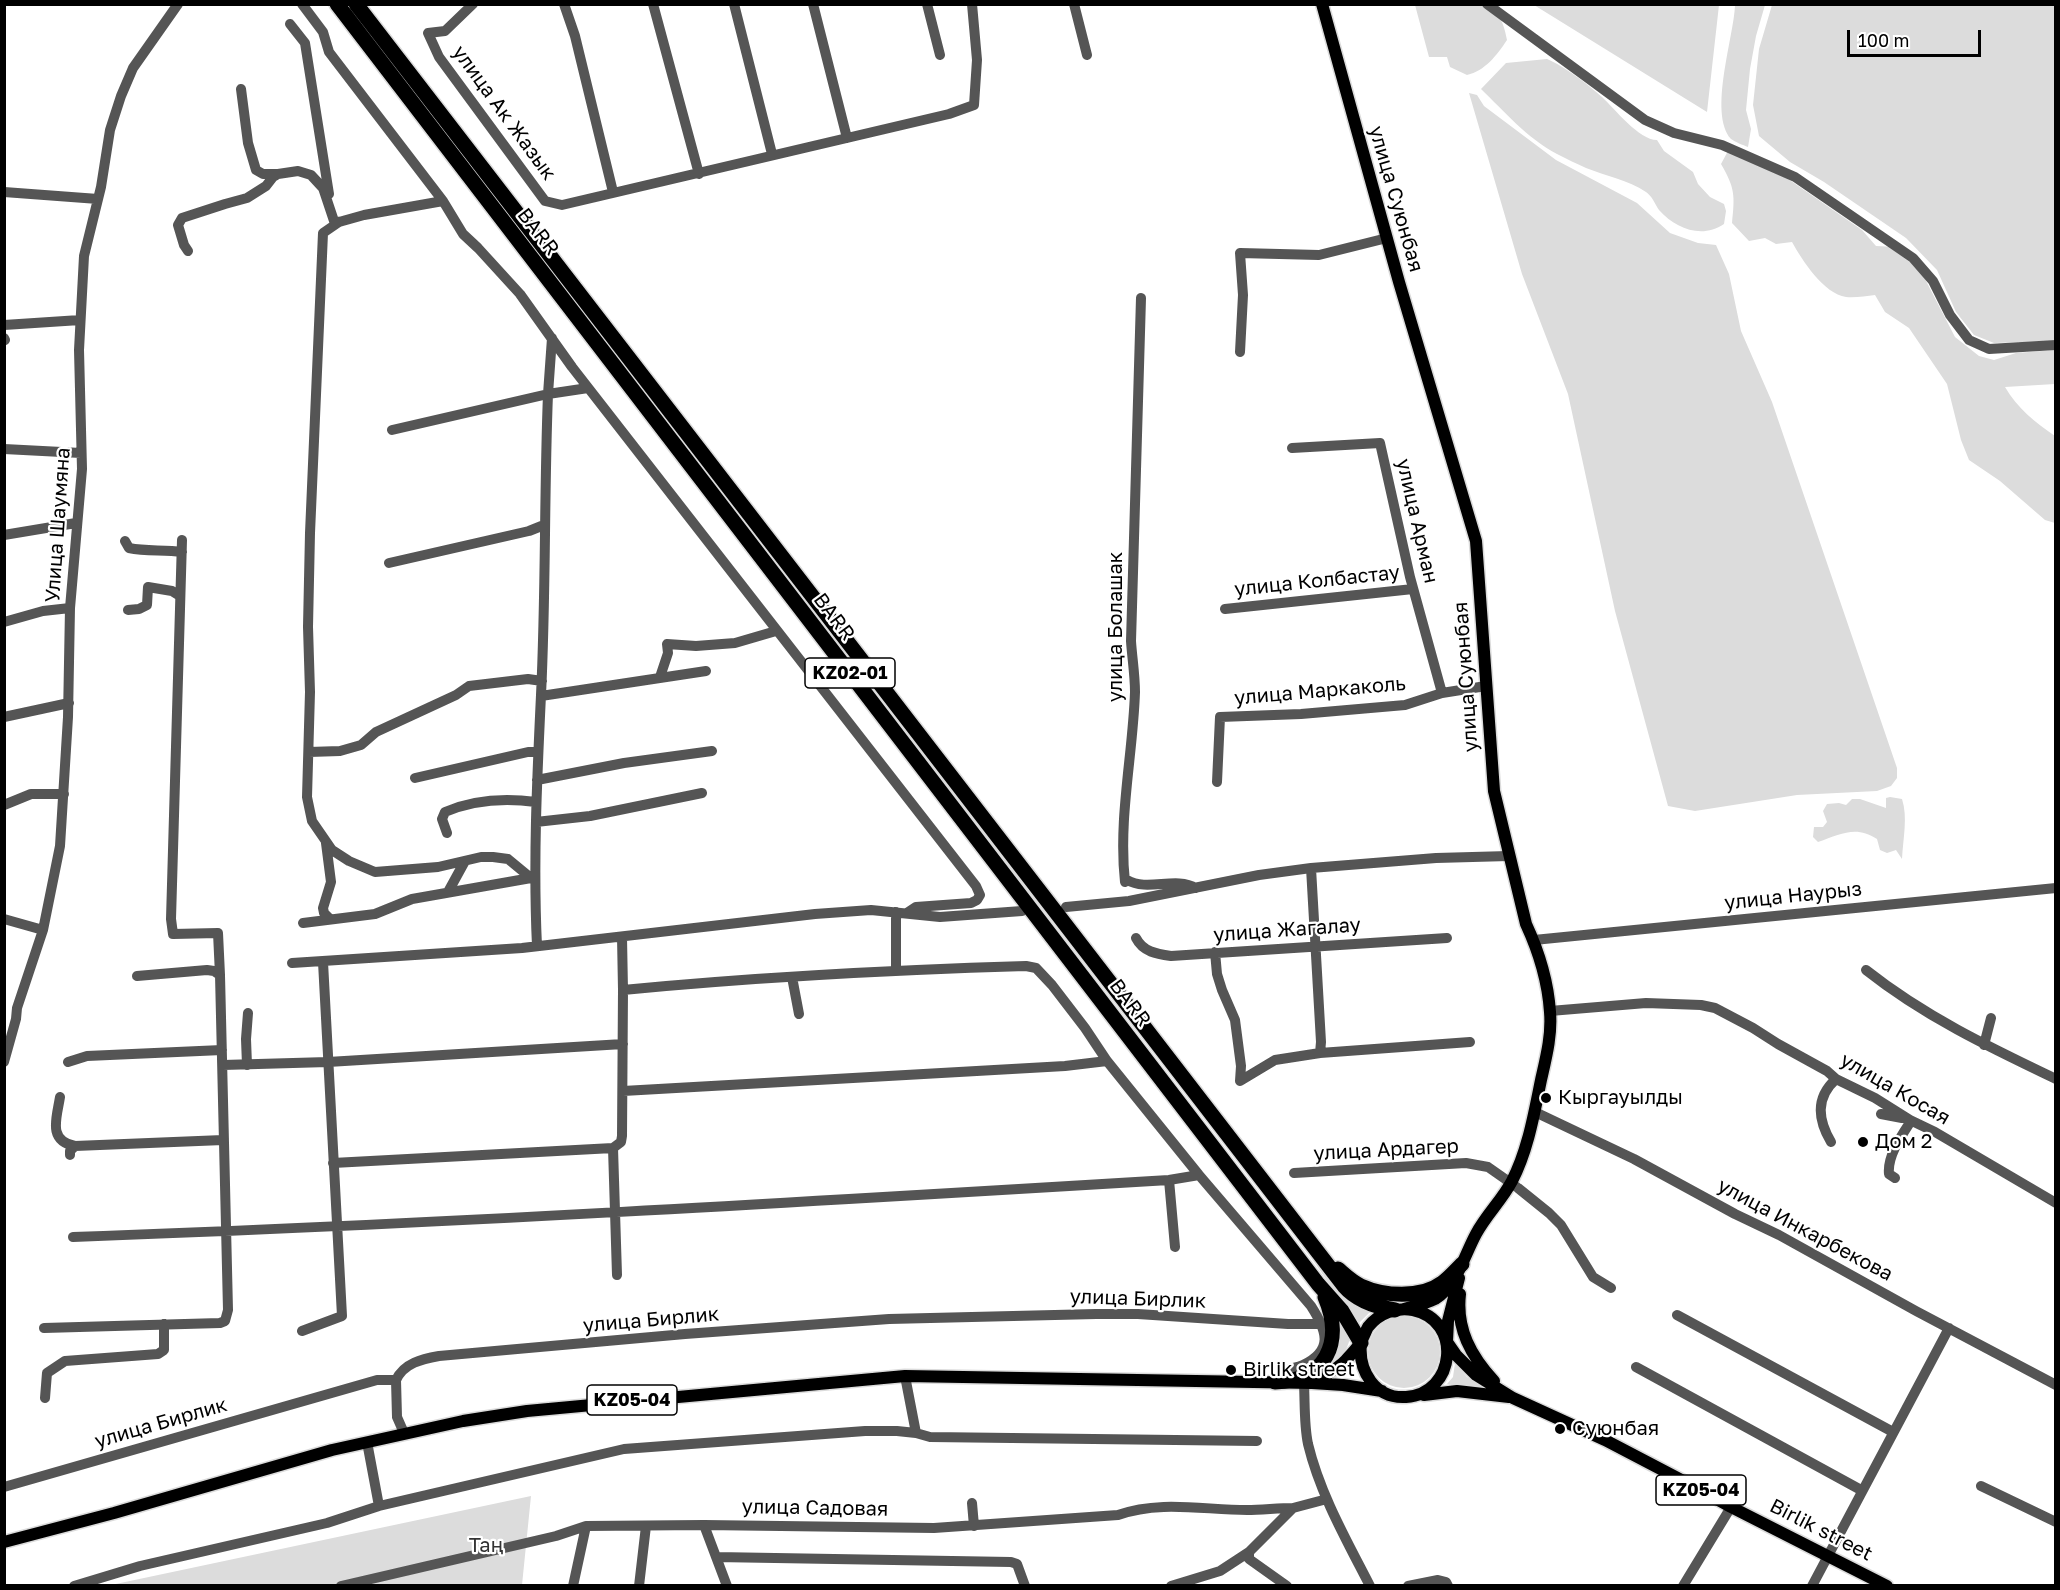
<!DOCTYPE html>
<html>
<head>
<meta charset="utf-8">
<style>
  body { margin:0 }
  #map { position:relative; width:2060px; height:1590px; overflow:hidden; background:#fff; font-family:"Golos Text",sans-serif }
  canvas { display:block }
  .frame { position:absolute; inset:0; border:6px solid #000; pointer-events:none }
  .scale { position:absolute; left:1847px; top:30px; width:134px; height:27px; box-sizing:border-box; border:3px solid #000; border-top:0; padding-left:8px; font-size:18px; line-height:21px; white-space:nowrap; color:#000; -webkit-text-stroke:4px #fff; paint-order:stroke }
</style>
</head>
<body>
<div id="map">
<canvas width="2060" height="1590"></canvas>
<div class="frame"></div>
<div class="scale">100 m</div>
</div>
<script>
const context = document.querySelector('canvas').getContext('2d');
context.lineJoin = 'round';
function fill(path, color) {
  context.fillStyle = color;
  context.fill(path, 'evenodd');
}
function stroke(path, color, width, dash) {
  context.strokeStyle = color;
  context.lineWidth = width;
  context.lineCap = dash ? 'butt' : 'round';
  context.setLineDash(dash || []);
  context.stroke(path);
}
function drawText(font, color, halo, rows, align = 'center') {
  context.font = font + ' "Golos Text",sans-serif';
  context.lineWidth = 4.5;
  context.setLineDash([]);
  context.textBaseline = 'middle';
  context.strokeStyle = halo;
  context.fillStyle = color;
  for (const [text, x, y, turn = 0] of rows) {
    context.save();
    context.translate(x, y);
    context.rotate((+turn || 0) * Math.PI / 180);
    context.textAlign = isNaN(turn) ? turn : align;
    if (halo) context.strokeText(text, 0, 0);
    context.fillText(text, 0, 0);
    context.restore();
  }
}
const green = new Path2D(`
  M1415 5C1434 5 1481 0 1494 10 1502 17 1505 30 1507 40 1497 55 1485 71 1467 75L1450 67 1447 57H1429Z
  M1534 5H1719L1707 112Z
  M1735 5H1765L1756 36 1750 69 1746 110 1751 129 1748 147C1743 145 1735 142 1731 139 1708 113 1734 37 1735 5Z
  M1772 5H2055V341L1994 343 1974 335 1956 312 1937 270 1906 238 1824 182 1790 162 1759 136 1753 105 1759 49Z
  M1547 59C1564 66 1589 85 1602 97 1615 109 1639 140 1657 140L1664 151 1693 172 1698 184 1710 197 1724 204 1726 211 1724 224C1702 239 1676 229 1659 210 1655 204 1652 196 1646 192 1628 180 1606 176 1586 168 1577 164 1567 159 1557 154 1528 139 1504 111 1481 89L1506 63Z
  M1469 93 1477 95 1484 106 1556 160 1637 203 1670 233 1698 243 1716 245 1729 274 1741 331 1772 402 1897 768V778L1891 786 1877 791 1797 795 1695 811 1668 806 1615 611 1568 394 1522 274Z
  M1728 151 1781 174 1862 230 1876 246 1897 247 1924 277 1955 337 1979 356 1994 360 2016 353 2055 350V384L2005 387C2017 408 2035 422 2055 436V523L2045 520 2000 481 1969 460 1961 440 1947 384 1909 328 1885 312 1875 295C1866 296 1855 298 1846 297 1824 294 1802 260 1792 242L1776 244 1765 238 1749 241 1732 223C1735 195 1735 188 1721 164Z
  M1890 797 1902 799C1908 817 1903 839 1902 859L1896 850 1887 853 1880 850 1877 839C1856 825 1841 834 1818 842L1813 837 1814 827H1823L1827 822 1823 811 1827 804 1839 803 1846 805 1852 799H1860L1886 808V798Z
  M1315 1263 1342 1292 1371 1311 1357 1325Z
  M1337 1316 1350 1337C1347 1354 1338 1361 1323 1370Z
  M1368 1352a36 36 0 1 1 72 0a36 36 0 1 1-72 0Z
  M1455 1363 1467 1377 1484 1387 1447 1384 1453 1377Z
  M531 1496 522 1585H111Z`);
const minor = new Path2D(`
  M302 4 323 32 329 52 443 201 463 234 478 248 520 294 572 367 976 886 980 895 977 900 971 903 916 907 907 913
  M473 4 445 31 428 33 439 57 545 201 562 205 949 114 974 105 977 60 972 4
  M564 4 575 36 613 192
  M653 4 699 174
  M734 4 772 154
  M813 4 847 138
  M927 4 940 55
  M1074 4 1087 55
  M1487 4 1645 120 1674 133 1722 145 1795 177 1913 258 1933 281 1950 315 1969 340 1989 349 2056 345
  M290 24 305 43 329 194
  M241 89 248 143 256 170 263 174H278
  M4 192 98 199
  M443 201 364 215 339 222 323 233 310 533 308 627 310 692 307 797 312 821 332 850 349 861 375 872 438 867 481 857H493L508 859 531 878 535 877
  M188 251 184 245 178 225 182 218 225 204 247 198 266 186 273 177 278 174 298 171 311 175 323 188 334 221 339 222
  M1141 298 1131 641C1132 657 1135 675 1135 692 1133 754 1118 819 1125 882L1127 880C1148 892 1175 876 1196 888
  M4 325 80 320
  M4 338 5 340
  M552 338 548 394 588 388
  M1240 352 1243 295 1240 253 1319 255 1387 238
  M392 430 548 394C544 494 546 595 541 695 537 779 533 862 537 946
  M1292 448 1380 443 1410 577 1442 693
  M4 449 81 453
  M4 535 76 523
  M182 540 171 919 173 934 218 933 220 975
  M125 541 129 548C147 552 164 549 182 552
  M389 563 529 531 544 525
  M1225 609 1413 589
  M128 610 139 609 147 605 148 587 172 591 180 596
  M4 622 43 611 70 608
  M660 677 668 653 667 644 696 646 735 643 776 631
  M541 696 706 671
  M4 717 69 703
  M309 752 340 751 361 745 376 732 456 695 469 686 528 679 542 681
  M415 778 528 752H538
  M537 780 624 763 712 751
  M1217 782 1220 717 1301 714 1405 705 1442 693 1486 686
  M4 805 31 794H64
  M536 822 590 816 702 793
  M447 833 442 819 445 812C473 800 506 798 536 802
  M326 843 331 882 323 908 324 913 330 919
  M1311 868 1321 1042 1320 1053
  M448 892 465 861
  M1066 907 1129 901 1259 875 1311 868 1436 858 1509 856
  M4 919 43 930
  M303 923 375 914 412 899 531 878
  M622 937 623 990C757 977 892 970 1026 966L1036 968 1052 985 1085 1028 1107 1061 1199 1175 1311 1306C1327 1331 1334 1350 1303 1365 1297 1368 1289 1368 1284 1371 1281 1373 1278 1379 1275 1382
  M1136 938C1143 952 1157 954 1171 956L1447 938
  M1534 940 2056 888
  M1215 952 1217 974 1222 990 1235 1020 1241 1066 1240 1081 1275 1060 1320 1053 1470 1042
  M292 963 522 948 815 914 871 910 940 917 1022 911
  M896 970V912
  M1866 970C1924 1016 1989 1047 2056 1079
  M792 977 799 1014
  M1550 1011 1646 1003 1701 1005 1715 1008 1753 1028 1778 1044 1827 1071 1836 1079 1875 1098 1910 1120 1935 1132 2056 1203
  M1984 1045 1991 1018
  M4 1062 16 1019 17 1008 43 930 60 846 68 717 70 608 82 469 79 350 84 256 101 187 110 130 121 96 133 68 178 4
  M68 1062 87 1056 222 1050
  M223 1065 328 1062 623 1044
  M247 1065 246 1039 248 1013
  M623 1091 1065 1066 1107 1061
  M60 1097C57 1117 47 1141 75 1146
  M1535 1112 1634 1159 1735 1214 1779 1235 1916 1311 2056 1385
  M1881 1114 1902 1118
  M1831 1142C1818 1120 1815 1098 1836 1079
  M613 1148 617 1275
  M70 1155V1151L75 1146 223 1140
  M333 1163 613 1148 621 1142 622 1136 623 990
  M1294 1173 1466 1163 1488 1167 1518 1188 1549 1213 1561 1225 1593 1277 1611 1288
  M1895 1178 1889 1174C1887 1156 1902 1135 1911 1121
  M1169 1180 1175 1247
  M73 1237C438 1224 804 1202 1169 1180L1199 1175
  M1677 1315 1893 1432
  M44 1328 220 1323 225 1321 228 1310 220 975 214 971 207 970 137 976
  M302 1331 342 1316 323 962
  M1636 1367 1861 1490
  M396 1380 397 1417 404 1433
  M1304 1384C1305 1404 1304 1425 1308 1444 1320 1494 1347 1541 1370 1586
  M45 1398 47 1373 65 1361 158 1354 164 1350V1324
  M916 1433 930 1437 1257 1441
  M367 1442 379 1506
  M1981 1486 2056 1522
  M4 1487 377 1380H396C404 1363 422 1359 439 1356L685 1334 889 1319 1096 1314H1138L1288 1324H1323
  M972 1503 974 1526
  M704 1525 727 1586
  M1249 1552V1559L1287 1586
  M716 1557 1011 1562 1017 1564 1025 1586
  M74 1586 140 1566 327 1523 379 1506 624 1449 865 1431H897L916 1433 905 1376
  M341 1586 556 1536 586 1526 704 1525 934 1528 1118 1515C1160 1500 1204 1510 1247 1510 1262 1510 1278 1508 1293 1508
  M573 1586 586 1526
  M639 1586 646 1526
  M1171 1586 1220 1571 1249 1552 1293 1508 1327 1499
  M1408 1586 1438 1580 1446 1582 1448 1586
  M1683 1586 1731 1507
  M1812 1586 1949 1328`);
const major = new Path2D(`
  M1322 4 1399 282 1476 541 1494 791 1526 924C1539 952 1548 982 1550 1012 1552 1035 1546 1058 1541 1080 1534 1114 1528 1150 1512 1181 1502 1200 1486 1215 1476 1234 1464 1256 1457 1286 1435 1299 1425 1304 1414 1306 1404 1309
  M1459 1278 1448 1321 1447 1342 1456 1355 1476 1375 1513 1398 1605 1440 1693 1486 1731 1507 1887 1586
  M1460 1294C1456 1329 1471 1356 1494 1381
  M1312 1383C1323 1376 1337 1370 1346 1360 1350 1355 1357 1349 1360 1343 1364 1338 1365 1332 1368 1327 1379 1313 1396 1307 1413 1310 1463 1320 1456 1394 1406 1397 1375 1399 1358 1371 1361 1343
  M1424 1395 1457 1391 1509 1397
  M4 1542 114 1513 332 1450 463 1421 527 1411 905 1376 1312 1383 1343 1385 1382 1391`);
const highway = new Path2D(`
  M337 4 1318 1284 1342 1311 1361 1343
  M356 4 1344 1286C1357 1301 1376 1307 1395 1310
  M1338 1269C1345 1275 1352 1282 1361 1286 1383 1296 1421 1299 1442 1283 1449 1278 1456 1270 1462 1264
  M1275 1382C1326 1381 1344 1342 1325 1297`);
const markers = [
  [1546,1098,6,"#000"],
  [1863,1142,6,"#000"],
  [1231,1370,6,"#000"],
  [1560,1429,6,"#000"]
];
const shields = [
  [850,673,90],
  [632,1400,90],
  [1701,1490,90]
];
const shieldNames = [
  ["KZ02-01",850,673],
  ["KZ05-04",632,1400],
  ["KZ05-04",1701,1490]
];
const streetNames = [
  ["улица Ак Жазык",504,113,54],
  ["улица Суюнбая",1396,199,74],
  ["BARR",538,232,52],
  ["улица Арман",1417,521,77],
  ["Улица Шаумяна",58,525,-86],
  ["улица Колбастау",1317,581,-6],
  ["BARR",834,617,53],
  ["улица Болашак",1116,627,-90],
  ["улица Суюнбая",1466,677,-94],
  ["улица Маркаколь",1320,691,-5],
  ["улица Наурыз",1793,896,-6],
  ["улица Жагалау",1287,930,-4],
  ["BARR",1130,1003,53],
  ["улица Косая",1895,1089,30],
  ["улица Ардагер",1386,1150,-3],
  ["улица Инкарбекова",1805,1230,28],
  ["улица Бирлик",1138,1299,2],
  ["улица Бирлик",651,1320,-5],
  ["улица Бирлик",161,1423,-16],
  ["улица Садовая",815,1508,1],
  ["Birlik street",1821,1530,27]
];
const poiNames = [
  ["Кыргауылды",1558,1098],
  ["Дом 2",1875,1142],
  ["Birlik street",1243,1370],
  ["Суюнбая",1572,1429]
];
const parkNames = [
  ["Таң",486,1546]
];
fill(green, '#dcdcdc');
stroke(major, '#dbdbdb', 15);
stroke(highway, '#dbdbdb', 18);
stroke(minor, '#555', 10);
stroke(major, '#000', 12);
stroke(highway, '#000', 15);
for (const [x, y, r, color] of markers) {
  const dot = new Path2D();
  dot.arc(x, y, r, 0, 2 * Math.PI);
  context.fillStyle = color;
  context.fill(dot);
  stroke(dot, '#fff', 2);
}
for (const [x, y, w] of shields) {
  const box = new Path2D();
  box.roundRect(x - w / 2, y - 15, w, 30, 4.5);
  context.fillStyle = '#fff';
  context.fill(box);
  stroke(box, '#000', 1.5);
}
drawText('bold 18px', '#000', null, shieldNames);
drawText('20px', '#000', '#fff', streetNames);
drawText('20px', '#000', '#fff', poiNames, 'left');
drawText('20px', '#333', '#fff', parkNames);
</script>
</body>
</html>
